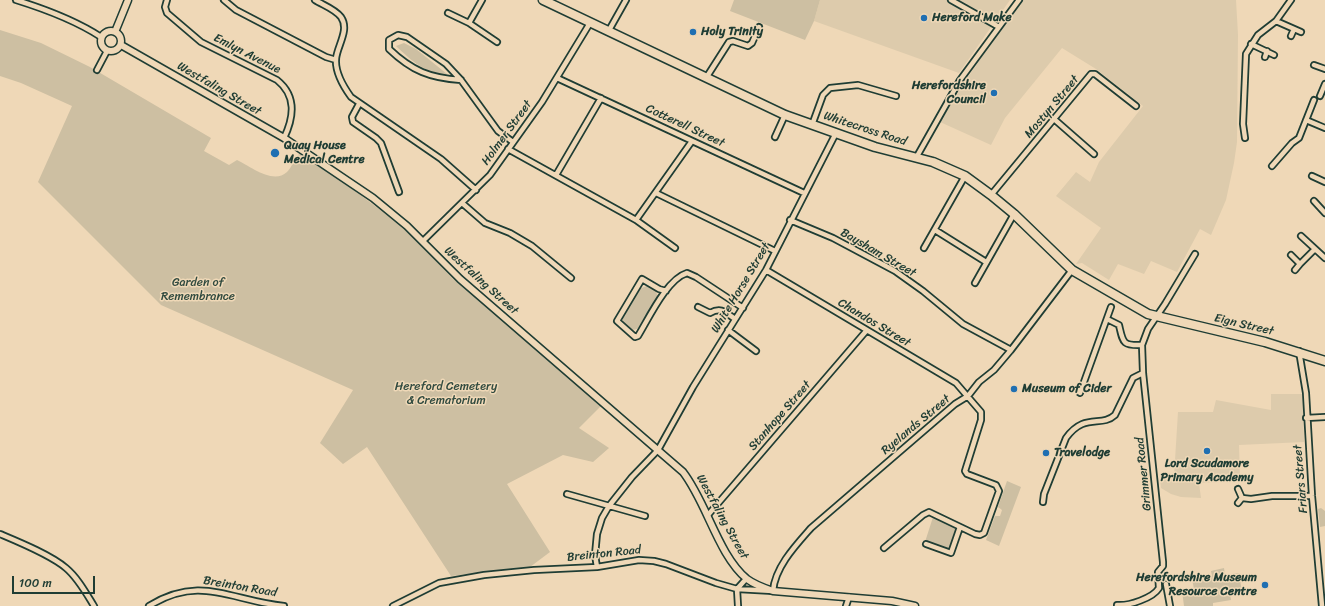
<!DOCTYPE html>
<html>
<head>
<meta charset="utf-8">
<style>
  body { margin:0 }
  #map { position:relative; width:1325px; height:606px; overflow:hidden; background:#efd8b7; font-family:Sriracha,sans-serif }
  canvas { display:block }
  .scale { position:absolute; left:12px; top:576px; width:83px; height:18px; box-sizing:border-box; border:2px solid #1f3d34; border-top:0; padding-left:5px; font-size:12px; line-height:14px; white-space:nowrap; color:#1f3d34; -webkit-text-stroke:3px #efd8b7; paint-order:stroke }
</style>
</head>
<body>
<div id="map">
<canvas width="1325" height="606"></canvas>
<div class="scale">100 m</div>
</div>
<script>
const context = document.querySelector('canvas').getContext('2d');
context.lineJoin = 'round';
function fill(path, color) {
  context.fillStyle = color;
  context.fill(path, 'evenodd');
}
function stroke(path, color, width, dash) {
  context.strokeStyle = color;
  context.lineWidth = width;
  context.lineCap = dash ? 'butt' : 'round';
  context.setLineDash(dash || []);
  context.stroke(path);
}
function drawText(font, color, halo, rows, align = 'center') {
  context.font = font + ' Sriracha,sans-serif';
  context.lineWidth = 3;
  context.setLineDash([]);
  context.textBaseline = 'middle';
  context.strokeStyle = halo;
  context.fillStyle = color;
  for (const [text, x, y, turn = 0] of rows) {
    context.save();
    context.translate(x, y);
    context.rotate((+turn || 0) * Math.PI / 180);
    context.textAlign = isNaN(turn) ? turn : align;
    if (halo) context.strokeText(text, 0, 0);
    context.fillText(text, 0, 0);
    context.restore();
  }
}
const built = new Path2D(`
  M820 0H1010L959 73 814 21Z
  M1020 0H1236L1238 35 1237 142 1234 163 1226 200 1211 235 1200 229 1177 272 1151 261 1144 274 1118 264 1109 280 1082 263 1076 264 1101 228 1056 196 1076 172 1090 182 1099 162 1143 106 1096 69 1062 48 1005 118 991 145 940 122 964 83Z
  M1271 394H1303L1304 442 1239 445 1240 481 1199 483 1201 498 1181 497 1171 494 1161 488 1160 478 1174 476 1178 412H1213L1216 400 1271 410Z`);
const green = new Path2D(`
  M734 0H820L814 21 805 40 730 11Z
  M0 30 41 43 90 67 211 138 204 151 229 165 237 160C250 166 273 185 287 172 291 168 295 159 299 154L343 182 383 212 413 237 453 279 485 304 602 405 579 428 609 448 593 462 563 455 507 484 550 552 530 567 451 576 367 447 343 464 320 443 353 390 161 305 38 182 72 106 21 83 0 76Z
  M404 43 416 49 447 74C423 72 413 62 396 46Z
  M649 285 655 288 658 298C651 310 640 343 623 324V315L637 290Z
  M1007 481 1021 487 999 546 986 540 995 516H1000L1002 510 998 507Z
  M1321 508 1325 511V526L1320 527 1318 509Z
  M933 517 955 526 956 528 950 547 947 549 925 542Z
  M1224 568 1225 575 1239 573 1242 592 1230 594 1231 600 1213 603V606H1184L1182 591 1194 589 1192 579 1212 576 1211 571Z`);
const minor = new Path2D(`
  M16 0C45 9 75 20 101 37
  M167 0 165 7 167 13 201 42 277 80C297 96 294 117 284 138
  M224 0 236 10 326 57 336 60
  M315 0C323 5 335 9 341 17 350 30 337 46 336 59 335 73 343 86 351 97L441 159 476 190
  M951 0 999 27
  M448 13 469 23 482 0
  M1276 21 1301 32
  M469 23 497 42
  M608 32 626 0
  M1291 36 1294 29
  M1251 44 1274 55
  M1265 57 1267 51
  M1314 65 1325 69
  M97 70 107 51
  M557 78 804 193
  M706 78 729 42 733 41 748 46 752 43 759 27
  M461 80C430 78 412 71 389 49V40L398 35 407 37 446 64 461 80 498 131 513 142
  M1320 96 1325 84
  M359 104 352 117 353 122 376 138 381 143 399 192
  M1054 119 1094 154
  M1306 120 1325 128
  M812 125 823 95 830 88 858 85 896 96
  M775 137 785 115
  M1245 138 1243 124 1246 54 1258 35 1276 21 1291 0
  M508 149 636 220 675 248
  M916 158 960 80 1019 0
  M1272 166 1292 143 1299 138 1314 100
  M556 175 601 98
  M1312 176 1325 182
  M656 193 775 251
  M991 195 1091 74H1095L1136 106
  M1314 201 1325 213
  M462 203 485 223 510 233 532 246 571 278
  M636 220 692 141
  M790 220 833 238 895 271 923 291 963 324 1011 350
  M935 230 986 262
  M1301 236 1325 258
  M423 241 490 175 542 102 590 23
  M924 248 965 176
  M1291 255 1300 264 1315 249
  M766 270 956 383 981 412V420L965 471 967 474 996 485 999 491 984 533 980 535 975 534 929 512 923 515 884 548
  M1295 270 1300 264
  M975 283 1014 214
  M666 291 659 289 642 279 617 321 635 337 638 336C649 318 667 279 687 273L696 277 743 308
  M698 307 710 313C721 307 725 312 735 319
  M1107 319 1119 325C1123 342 1122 346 1142 345
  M728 330 756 351
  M1299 351 1306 393 1312 496 1322 606
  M1080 393 1111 307
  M1306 418 1325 417
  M1238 489 1242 498 1251 499 1272 496H1312
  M567 494 645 516
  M1043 502 1044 494 1066 438C1085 412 1101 428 1115 415L1133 378 1143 373
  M1238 503 1242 498
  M708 515 867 330
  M0 534C19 542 51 555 66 568 78 578 86 593 94 606
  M926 544 951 553 960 527
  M597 567 595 555 597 534 602 518 609 506 632 477 658 450 693 387 766 270 836 133
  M1166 584 1170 606
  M1117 605C1129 606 1153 598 1159 588L1158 572 1163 566V562L1143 373 1142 345 1148 329 1165 304 1195 254
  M149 606C201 574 231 601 284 606
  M393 606 439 583 484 575 534 570 597 567 639 560 654 561 666 564 716 583 737 589 773 591C775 567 796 545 811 528L955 404 968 396 979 382 994 370 1011 350 1072 270
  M738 606 737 589 746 579
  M846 606 849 597`);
const tertiary = new Path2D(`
  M101 41a10 10 0 1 1 20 0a10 10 0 1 1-20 0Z
  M115 32 128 0
  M121 45 284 138 373 198 407 226 460 279 683 472C707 503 718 555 747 579 755 585 764 588 773 591L892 601 915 606`);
const trunk = new Path2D(`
  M543 0 785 115 875 147 933 162 965 176 991 195 1014 214 1072 270 1148 314 1265 342 1325 361`);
const markers = [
  [924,18,4,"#1f6fb2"],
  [693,32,4,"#1f6fb2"],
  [994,93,4,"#1f6fb2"],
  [275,153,5,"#1f6fb2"],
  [1014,389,4,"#1f6fb2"],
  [1207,451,4,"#1f6fb2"],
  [1046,453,4,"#1f6fb2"],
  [1265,585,4,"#1f6fb2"]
];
const poiNames = [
  ["Hereford Make",932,18],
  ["Holy Trinity",701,32],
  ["Herefordshire",986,86,"right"],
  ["Council",986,100,"right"],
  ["Quay House",284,146],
  ["Medical Centre",284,160],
  ["Museum of Cider",1022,389],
  ["Travelodge",1054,453],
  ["Lord Scudamore",1207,464,"center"],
  ["Primary Academy",1207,478,"center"],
  ["Herefordshire Museum",1257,578,"right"],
  ["Resource Centre",1257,592,"right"]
];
const streetNames = [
  ["Emlyn Avenue",247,54,27],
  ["Westfaling Street",219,89,30],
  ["Mostyn Street",1052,107,-50],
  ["Cotterell Street",685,126,25],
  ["Whitecross Road",865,129,18],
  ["Holmer Street",507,133,-54],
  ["Baysham Street",878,253,30],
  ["Westfaling Street",481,281,42],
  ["White Horse Street",741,288,-59],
  ["Chandos Street",874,323,31],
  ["Eign Street",1244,325,13],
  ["Stanhope Street",780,416,-49],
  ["Ryelands Street",916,425,-40],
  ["Grimmer Road",1144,474,-96],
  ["Friars Street",1301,479,-95],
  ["Westfaling Street",722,517,61],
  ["Breinton Road",604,554,-6],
  ["Breinton Road",240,587,10]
];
const parkNames = [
  ["Garden of",198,283],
  ["Remembrance",198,297],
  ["Hereford Cemetery",446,387],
  ["& Crematorium",446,401]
];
fill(built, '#ddcbac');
fill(green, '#cdbfa2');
stroke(minor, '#1f3d34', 8);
stroke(tertiary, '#1f3d34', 9);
stroke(trunk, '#1f3d34', 11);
stroke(minor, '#efd8b7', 4.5);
stroke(tertiary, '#efd8b7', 6);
stroke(trunk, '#efd8b7', 8);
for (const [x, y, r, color] of markers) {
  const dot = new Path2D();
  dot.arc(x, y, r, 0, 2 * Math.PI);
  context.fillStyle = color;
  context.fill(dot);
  stroke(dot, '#efd8b7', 1.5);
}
drawText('bold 12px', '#1f3d34', '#efd8b7', poiNames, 'left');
drawText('12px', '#1f3d34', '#efd8b7', streetNames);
drawText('12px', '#304a3f', '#efd8b7', parkNames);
</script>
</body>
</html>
